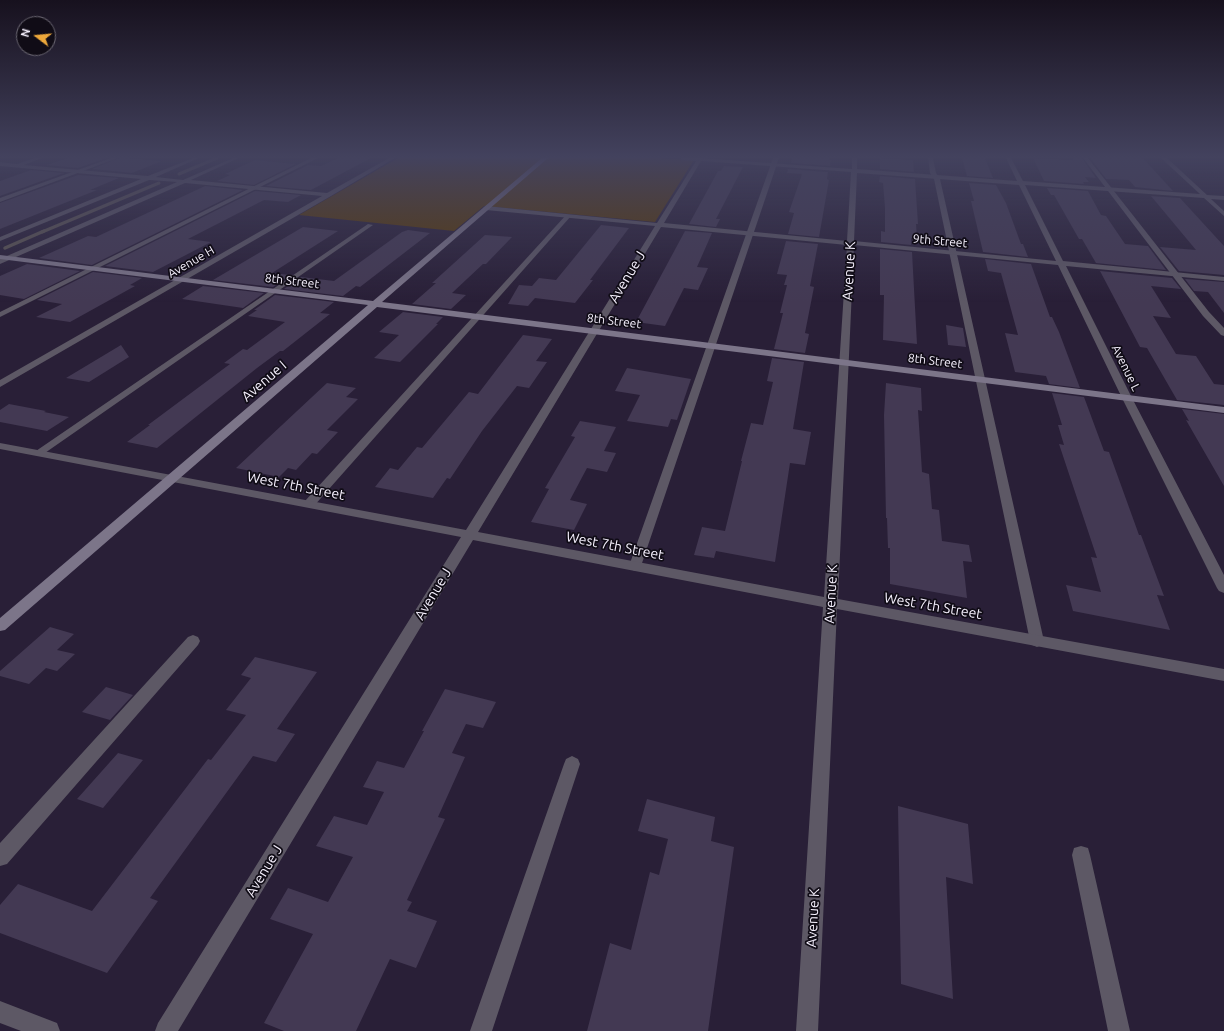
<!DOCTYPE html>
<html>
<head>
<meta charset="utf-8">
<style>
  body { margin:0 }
  #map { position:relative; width:1224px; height:1031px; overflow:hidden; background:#291f37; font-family:Ubuntu,sans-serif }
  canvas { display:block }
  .north { position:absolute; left:16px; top:16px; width:40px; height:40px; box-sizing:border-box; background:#100c16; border:1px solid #6c6873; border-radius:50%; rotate:286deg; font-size:11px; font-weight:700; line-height:16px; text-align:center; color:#f6f1fe }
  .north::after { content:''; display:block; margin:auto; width:14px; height:18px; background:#eda83b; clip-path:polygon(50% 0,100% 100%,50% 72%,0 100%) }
</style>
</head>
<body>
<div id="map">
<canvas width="1224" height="1031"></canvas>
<div class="north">N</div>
</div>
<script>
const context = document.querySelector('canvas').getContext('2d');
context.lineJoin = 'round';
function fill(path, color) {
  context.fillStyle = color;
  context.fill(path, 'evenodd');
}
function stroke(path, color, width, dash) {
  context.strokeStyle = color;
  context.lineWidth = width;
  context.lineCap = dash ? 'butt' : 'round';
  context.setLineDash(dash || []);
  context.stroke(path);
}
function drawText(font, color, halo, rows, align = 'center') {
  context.font = font + ' Ubuntu,sans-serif';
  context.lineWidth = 3.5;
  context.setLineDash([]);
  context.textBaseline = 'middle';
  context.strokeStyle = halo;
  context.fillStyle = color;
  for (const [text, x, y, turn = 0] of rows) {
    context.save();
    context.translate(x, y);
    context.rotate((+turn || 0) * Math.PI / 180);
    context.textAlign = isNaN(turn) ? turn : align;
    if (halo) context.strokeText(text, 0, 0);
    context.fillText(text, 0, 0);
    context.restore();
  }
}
const green = new Path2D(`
  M398 158H659L694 160 655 222 484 206 454 231 299 215Z`);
const streamFar1 = new Path2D(`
  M179 174 217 158
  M42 232 159 183`);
const stream = new Path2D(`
  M5 248 44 231`);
const building = new Path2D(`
  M68 158H107L78 168 46 165Z
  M119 158H128L162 161 132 173 92 169Z
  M338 158H371L311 190 266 186 308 165 321 166Z
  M792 158H829V159L831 160 830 166 791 163Z
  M880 158 913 160 914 172 880 169Z
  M962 158H985L993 178 967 176Z
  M1033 158 1073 160V158H1082L1096 178 1085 177 1089 182H1083L1084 184 1044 181Z
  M1090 158H1143L1173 191 1135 187 1129 180 1106 179Z
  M255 160 296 164 254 185 217 181 230 175 225 174Z
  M724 166 743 167 716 219H720L716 227 689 224 718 171H721Z
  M788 169 828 172 827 179 829 180 819 237 788 234 794 213 789 212 802 174 787 173Z
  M31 170 64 173 0 196V181Z
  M78 175 119 178 90 190H97L0 229V203Z
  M880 176 915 179 918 224H916L917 238H911V245L881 242V231L885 232V208L883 183 879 182Z
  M969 183 996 185 1006 203 1021 244H1023L1028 257 983 252 971 201H974Z
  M205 186 243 190 92 265 39 258 88 236 96 237Z
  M1047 188 1088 191 1101 215 1106 216 1125 244 1148 246 1166 270 1096 263 1082 239H1079L1054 195H1051Z
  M255 191 301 195 288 202 264 200 188 239 211 242 153 272 105 266Z
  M1151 196 1180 198 1224 246V275L1179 271 1160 247 1196 250Z
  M601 225 629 228 590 280H593L575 303 535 298 528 306 508 304 519 285 532 286 539 278 556 280Z
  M303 227 338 231 272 273 290 275 273 287 213 280Z
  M408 230 430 233 360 287 356 286 343 296 284 289 301 277 334 281 402 232Z
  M685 231 712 233 697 267 708 268 698 290 684 288 665 326 636 322Z
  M485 235 512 237 486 264H483L452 293 466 295 451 309 412 304 436 283H432Z
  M786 241 818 244 810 286 814 287 805 333 809 334 805 353 774 349 783 313H780L787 285H784L787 275 777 274Z
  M880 249 912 252 917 344 883 340 884 295H880Z
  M985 259 1031 264 1050 317H1052L1059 332 1080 388 1049 384 1046 376 1015 372 1005 333 1018 335 1001 273 988 271Z
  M27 264 80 271 24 299 0 295V276Z
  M1100 271 1172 278 1181 289 1151 286 1171 318 1153 316 1176 354 1196 356 1214 384 1224 385V405L1177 400 1147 348 1140 347Z
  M93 272 142 278 130 285 135 286 70 322 36 317 62 304 37 300Z
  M1185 279 1224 282V313L1208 292 1194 291Z
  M203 286 264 293 243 308 182 299Z
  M275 295 334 302 320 313 330 314 283 351H280L257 368 157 448 127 442 150 425H148L230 364 224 363 243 349 247 350 285 322 248 316 257 310H254Z
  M403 312 443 317 436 324H438L400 362 374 358 399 335 379 332Z
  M946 325 963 328 966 347 948 345Z
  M523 335 552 339 536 361 547 362 529 388 517 386 482 431 450 479 447 478 433 498 375 487 390 468 398 470 417 447 422 448 469 392 478 394Z
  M121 345 129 357 89 382 66 378Z
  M772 358 804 362 793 429 811 432 805 465 790 463 775 562 716 551 714 558 694 555 702 527 725 531 742 461H741L751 423 763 425 773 382 767 381Z
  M627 368 691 379 677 420 671 419 668 427 627 421 640 395 615 391Z
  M327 383 356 388 346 397 358 399 327 430 338 432 317 454 312 453 296 470 288 468 279 477 236 468Z
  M886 383 921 388 922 411 918 410 922 472 929 474 932 509 939 510 942 541 969 545 972 562 963 561 967 598 890 584V548H888L887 518H886L884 415Z
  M1052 393 1084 397 1104 451 1109 452 1139 535H1141L1164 596 1157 595 1170 630 1073 611 1066 585 1101 592 1091 557 1097 558 1059 444 1064 445 1058 425H1062Z
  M9 404 46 411 44 412 69 417 47 431 0 422V410Z
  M1182 409 1224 414V486L1186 420 1189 421Z
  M580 421 616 427 604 451 616 453 607 472 587 468 570 500 587 504 574 530 531 522 549 489 545 488 575 437 571 436Z
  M50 627 74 634 57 650 75 654 57 671 46 668 29 684 0 676V671Z
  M255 657 317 672 277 729 295 734 276 762 253 756 150 898 158 901 107 973 0 933V905L18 884 92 911 208 759 211 760 246 715 226 710 251 678 241 675Z
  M106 687 133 695 110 720 82 712Z
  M445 689 496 702 483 728 466 724 452 753 465 757 438 817 445 819 407 900 412 902 407 911 437 921 416 968 390 959 356 1031H284L264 1023 313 934 270 919 288 888 328 902 353 857 316 846 334 816 367 825 384 792 363 787 377 761 404 768 424 731H422Z
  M118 753 143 760 103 808 77 799Z
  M647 799 715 817 711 841 734 847 708 1031H587L610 943 631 950 650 872 659 875 668 839 638 831Z
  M898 806 968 824 973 884 946 877 953 999 901 984Z`);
const lane = new Path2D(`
  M111 158H118L0 202V198Z
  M311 158H318L0 317V312Z
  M773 158H779L641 566 640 569 635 571 630 569 629 566Z
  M928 158H933L936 173 940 179 1044 641 1042 645 1037 647 1032 645 1030 641 934 179 930 173Z
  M1083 158H1088L1209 312 1224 328V336L1221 335 1203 316Z
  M566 215 571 216 313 507H305L303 504 305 501Z
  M368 224 373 225 42 455 38 456 33 453Z
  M193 635 198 637 200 641 198 645 7 864 0 866V843L188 637Z
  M572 756 578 759 580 764 492 1031H470L564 764 566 759Z
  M1081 846 1088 848 1090 855 1130 1031H1108L1072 855 1074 848Z`);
const street = new Path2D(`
  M34 158H42L24 165 148 176 193 158H199L156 177 183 180 233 158H239L191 180 327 193 389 158H395L331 196 0 387V380L322 196 185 183 0 264V259L177 182 149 180 0 241V237L141 179 0 166V162L17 164Z
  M680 158H702L852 169V158H857V169L1017 181 1006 158H1011L1023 181 1200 194 1161 158H1167L1207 195 1224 196V200L1211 199 1224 211V216L1204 198 1025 185 1063 261 1224 277V281L1066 266 1132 398 1224 575V593L1219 591 1217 588 1122 398 1058 265 854 245 838 599 1224 669V681L837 609 818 1031H796L823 607 473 540 178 1031H155L158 1023 461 537 0 449V443L466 530 655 226 486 210 483 208 486 206 657 223 696 161 682 160ZM701 161 851 172 847 241 664 223ZM857 173 1019 185 1056 261 854 241ZM661 227 847 245 824 597 478 532Z
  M0 1001 57 1023 60 1031H21L0 1023Z`);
const secondary = new Path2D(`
  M542 158H548L382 302 1224 407V413L377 307 5 630 0 631V618L368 305 0 259V255L373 301Z`);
const farStreetnames = [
  ["9th Street",940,241,5],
  ["Avenue H",191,262,-30],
  ["8th Street",292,281,7],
  ["8th Street",614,321,7],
  ["8th Street",935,361,7],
  ["Avenue L",1126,368,64]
];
const streetNames = [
  ["Avenue K",849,271,-87],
  ["Avenue J",627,277,-59],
  ["Avenue I",264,381,-41],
  ["West 7th Street",296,486,11],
  ["West 7th Street",615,546,11],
  ["Avenue J",433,594,-59],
  ["Avenue K",831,594,-87],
  ["West 7th Street",933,606,10],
  ["Avenue J",264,871,-59],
  ["Avenue K",813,918,-87]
];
fill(green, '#5b3a00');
stroke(streamFar1, '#5d5652', 3);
stroke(stream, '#5d5652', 3.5);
fill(building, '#433953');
fill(lane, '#5d5865');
fill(street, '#5d5865');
fill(secondary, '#7c7589');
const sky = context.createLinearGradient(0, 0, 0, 302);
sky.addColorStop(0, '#17111e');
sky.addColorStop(0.52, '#43425e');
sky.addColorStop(1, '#43425e00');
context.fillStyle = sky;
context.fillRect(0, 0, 1224, 302);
drawText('12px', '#f6f1fe', '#100c16', farStreetnames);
drawText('14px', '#f6f1fe', '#100c16', streetNames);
</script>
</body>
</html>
